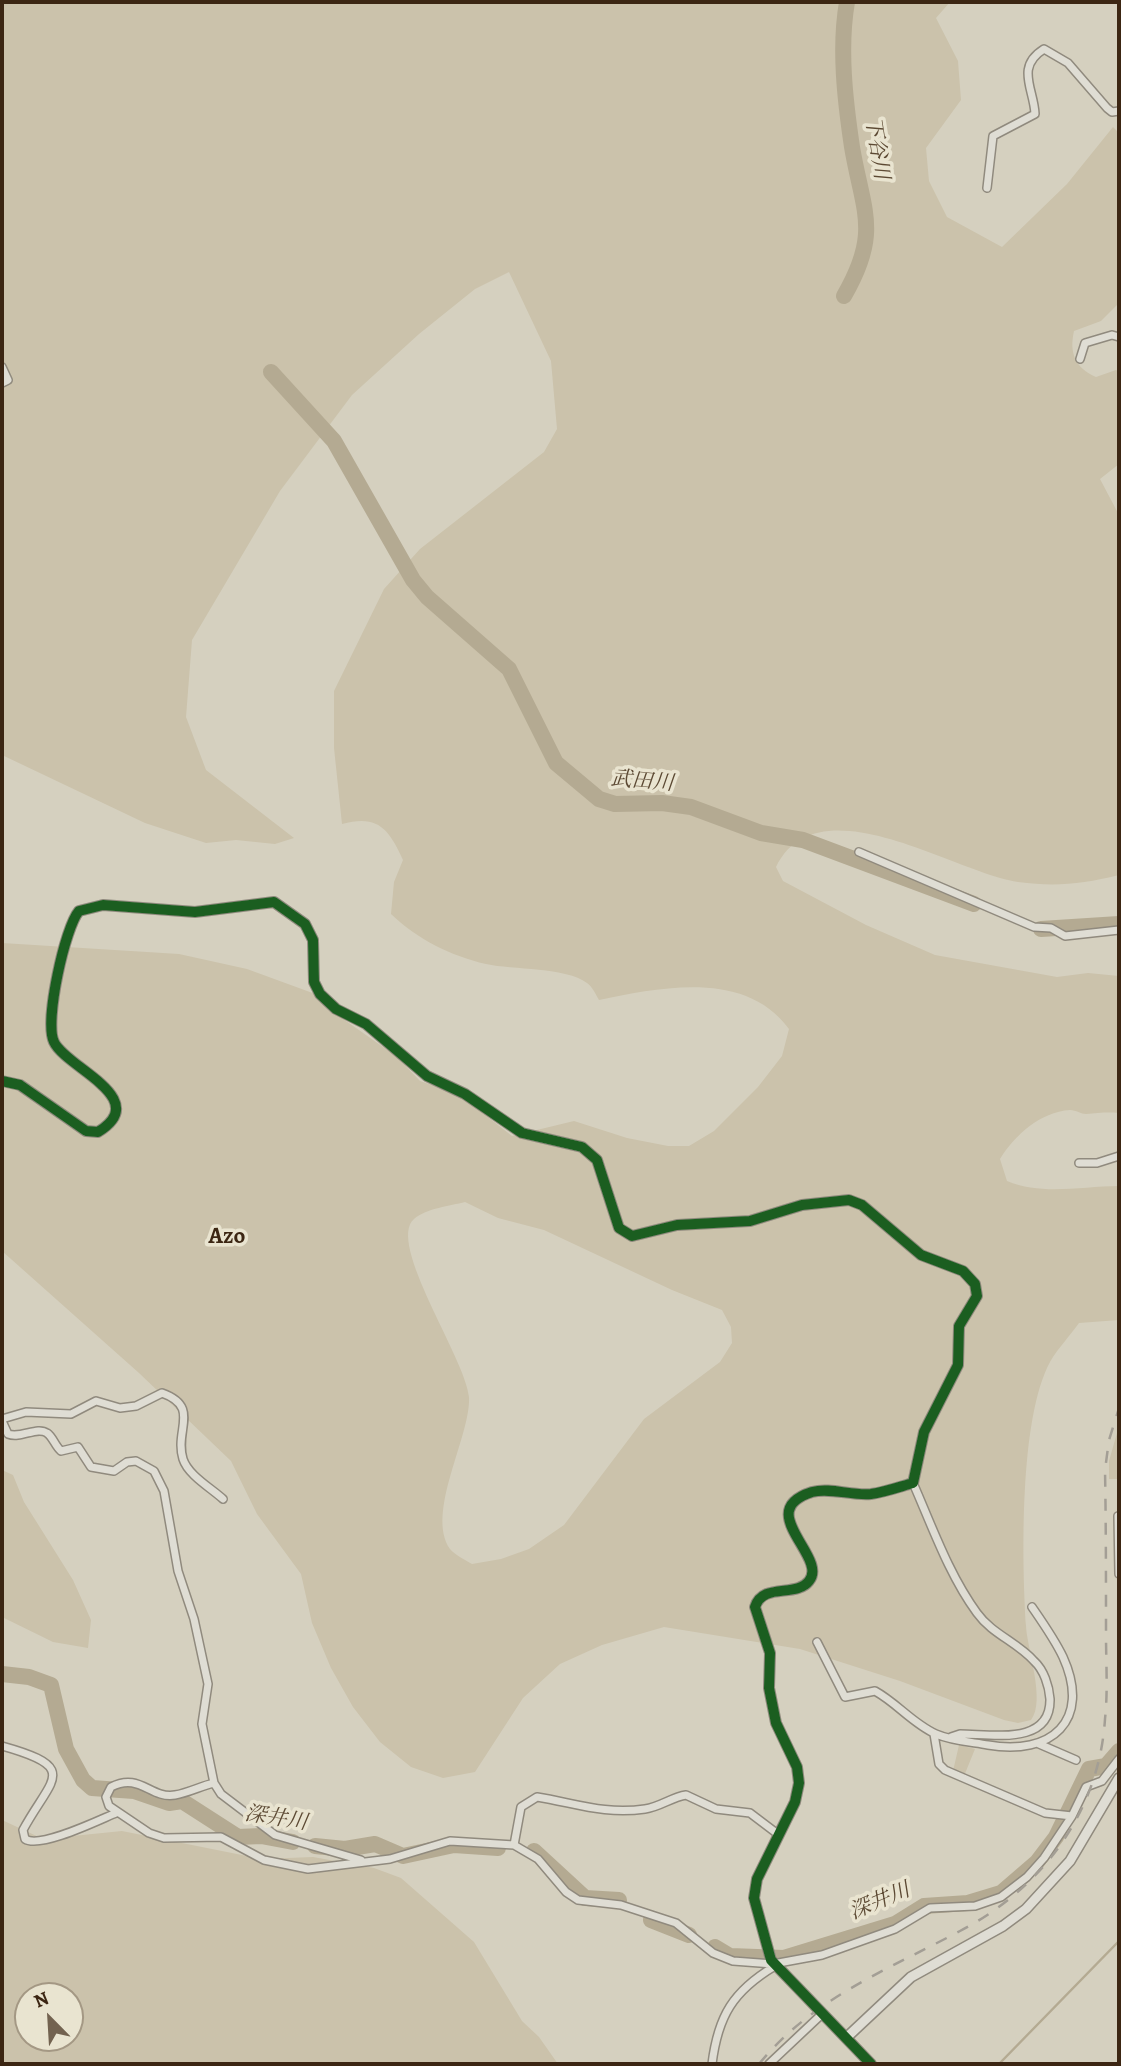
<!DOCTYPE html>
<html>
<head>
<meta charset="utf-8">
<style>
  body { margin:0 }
  #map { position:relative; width:1121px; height:2066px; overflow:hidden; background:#d5d0bf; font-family:Alegreya,serif }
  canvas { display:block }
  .frame { position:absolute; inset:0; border:4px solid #3c2613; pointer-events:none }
  .north { position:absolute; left:14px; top:1982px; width:70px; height:70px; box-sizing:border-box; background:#e9e4d0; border:2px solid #a49884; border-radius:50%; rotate:336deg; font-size:19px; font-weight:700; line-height:28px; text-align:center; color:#3c2613 }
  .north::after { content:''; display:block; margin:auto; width:24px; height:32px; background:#72624f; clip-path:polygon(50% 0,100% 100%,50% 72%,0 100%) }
</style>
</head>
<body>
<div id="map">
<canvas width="1121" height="2066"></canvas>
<div class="frame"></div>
<div class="north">N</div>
</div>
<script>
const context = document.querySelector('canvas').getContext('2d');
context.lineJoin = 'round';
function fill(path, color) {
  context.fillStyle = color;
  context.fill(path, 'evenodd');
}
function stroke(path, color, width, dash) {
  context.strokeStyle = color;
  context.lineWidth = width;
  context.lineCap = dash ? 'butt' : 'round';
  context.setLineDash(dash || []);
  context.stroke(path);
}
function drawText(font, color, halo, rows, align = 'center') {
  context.font = font + ' Alegreya,"Noto Serif JP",serif';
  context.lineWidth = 7;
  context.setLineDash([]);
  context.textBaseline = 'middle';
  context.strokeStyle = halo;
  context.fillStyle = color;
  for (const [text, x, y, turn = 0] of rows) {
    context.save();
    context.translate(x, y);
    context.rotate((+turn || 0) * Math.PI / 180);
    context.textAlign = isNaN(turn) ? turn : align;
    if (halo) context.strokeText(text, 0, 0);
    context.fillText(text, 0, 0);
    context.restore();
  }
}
const green = new Path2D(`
  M2 2H950L936 18 958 61 961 100 926 148 929 181 947 217 1002 247 1067 184 1113 127 1119 133V303L1101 321 1074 331C1069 353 1075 368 1096 377L1116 370 1119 372V464L1100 479 1119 515V875C1082 884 1056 887 1018 882 955 873 818 781 776 867L783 881 866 925 935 955 1057 977 1088 973 1119 976V1113C1107 1112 1098 1113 1086 1114 1081 1114 1076 1110 1070 1110 1040 1112 1015 1135 1000 1159L1007 1181C1043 1196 1082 1186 1119 1186V1320L1079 1323C1070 1336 1058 1348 1050 1362 1019 1419 1022 1561 1026 1626 1027 1649 1046 1701 1031 1720L1018 1723 1004 1720 900 1681 800 1649 664 1627 602 1645 560 1664 523 1698 475 1772 443 1778 411 1767 380 1742 353 1707 331 1668 312 1623 301 1574 257 1514 231 1461 139 1373 2 1251V943L179 954 247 969 318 995 336 1014 396 1056 420 1081 447 1090 470 1103 512 1136 574 1121 627 1138 668 1146H689L714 1131 758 1087 782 1056 789 1029C746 970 662 987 599 1000 596 995 592 986 587 983 566 967 513 970 486 964 451 956 417 939 391 914L394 882 403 860C389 829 378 814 342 824L334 748V691L384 589 420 549 544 452 557 429 551 361 509 272 475 289 419 334 352 395 280 491 192 640 186 717 206 770 294 838 275 844 236 840 206 843 145 823 2 755ZM465 1202 498 1218 544 1230 672 1290 722 1310 731 1327 732 1343 720 1362 644 1419 564 1525 529 1549 501 1559 472 1564C465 1560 455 1555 450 1549 425 1513 471 1436 469 1397 466 1359 386 1243 414 1219 427 1208 450 1206 465 1202Z
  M1119 1426V1479H1109V1461Z
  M2 1470 13 1475 24 1502 73 1580 91 1620 88 1648 53 1642 2 1617Z
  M959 1745 975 1749 964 1776 953 1771Z
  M2 1820 43 1839 122 1831 262 1859 313 1857 374 1868 401 1878 474 1942 522 2021 539 2037 558 2064H2ZM28 1996H70V2038H28Z`);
const stream = new Path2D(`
  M999 2064 1119 1941`);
const river = new Path2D(`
  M844 296C881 232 863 212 852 147 845 100 839 48 847 2
  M271 372 334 441 413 580 427 597 509 669 556 763 599 799 615 804 662 803 691 807 761 833 803 840 974 904
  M1041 929 1119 924
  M2 1674 29 1677 51 1685 66 1749 83 1780 92 1788 134 1791 169 1803 182 1801 238 1837 261 1836 293 1842
  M315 1846 345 1849 375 1844 403 1856 454 1845 498 1848
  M534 1851 585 1898 619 1900
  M651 1920 689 1935
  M715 1947 730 1956 784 1958 895 1924 924 1906 968 1903 1001 1893 1037 1862 1056 1837 1089 1769 1106 1766 1119 1751`);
const minor = new Path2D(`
  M987 188 993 136 1035 114C1034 89 1015 67 1044 49L1068 63 1107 108 1112 112 1119 111
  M1080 359 1085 343 1112 335 1119 337
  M2 367 8 380 2 383
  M859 852 1034 927 1051 928 1065 936 1119 930
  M1079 1163H1097L1119 1156
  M2 1419 26 1412 71 1414 96 1401 120 1408 136 1406 162 1393C201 1407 174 1430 183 1459 188 1475 211 1488 223 1499
  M2 1421 8 1434C21 1439 37 1426 47 1433 53 1437 55 1446 61 1451L78 1447 91 1467 114 1471 127 1462 136 1461 154 1471 164 1491 178 1571 194 1619 208 1684 202 1724 214 1783C201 1786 188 1793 175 1795 150 1799 140 1772 111 1787L106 1797 109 1806 149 1833 164 1838 221 1837 264 1860 308 1869 390 1859 450 1841 514 1845 538 1859 566 1892 578 1900 621 1905 676 1923 713 1953 733 1961 773 1964 822 1955 895 1929 930 1908 975 1906 1001 1897 1027 1877 1044 1858 1072 1816
  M913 1483C932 1526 949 1575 977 1613 992 1634 1017 1642 1034 1661 1044 1670 1049 1686 1050 1699 1051 1746 992 1734 960 1734L951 1737
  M1118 1516 1119 1574
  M817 1642 845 1697 875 1691C897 1703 913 1724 936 1734 952 1741 971 1742 988 1745 1051 1756 1092 1721 1063 1657 1055 1640 1043 1623 1032 1607
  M934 1734 939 1764 945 1770 1045 1813 1072 1816 1086 1787 1102 1781 1119 1759
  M1039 1744 1076 1760
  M2 1746C81 1768 51 1778 23 1830L25 1839C40 1849 99 1820 116 1813
  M214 1783 221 1794 275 1835 361 1860
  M514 1845 521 1807 537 1797C575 1803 605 1815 645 1809 660 1807 672 1797 686 1795L716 1809 750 1813 779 1835
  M712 2064C718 2016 733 1991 775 1966
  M769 2064 822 2014`);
const tertiary = new Path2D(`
  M2 1081 20 1085 86 1131 98 1132C153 1098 66 1068 54 1042 44 1022 65 927 79 911L103 905 195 912 274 902 305 924 313 940 314 982 320 994 336 1009 366 1024 427 1076 465 1094 522 1133 582 1147 597 1160 619 1228 632 1236 677 1225 750 1221 802 1205 849 1200 862 1205 921 1255 963 1271 975 1284 977 1296 959 1326 958 1365 924 1432 913 1483C899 1487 885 1492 871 1494 852 1496 830 1487 812 1492 752 1511 829 1557 809 1581 796 1598 763 1582 755 1607L770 1653 769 1688 776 1723 797 1767 799 1783 795 1802 757 1879 754 1898 771 1960 871 2064
  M846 2038 911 1977 1003 1926 1026 1909 1070 1861 1119 1778`);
const rail = new Path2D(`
  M759 2064C813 1998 887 1970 960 1931 1041 1889 1099 1813 1105 1719 1108 1691 1106 1663 1106 1635 1106 1580 1106 1525 1105 1470L1109 1440 1119 1408`);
const cycleway = new Path2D(`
  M2 1081 20 1085 86 1131 98 1132C153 1098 66 1068 54 1042 44 1022 65 927 79 911L103 905 195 912 274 902 305 924 313 940 314 982 320 994 336 1009 366 1024 427 1076 465 1094 522 1133 582 1147 597 1160 619 1228 632 1236 677 1225 750 1221 802 1205 849 1200 862 1205 921 1255 963 1271 975 1284 977 1296 959 1326 958 1365 924 1432 913 1483C899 1487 885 1492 871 1494 852 1496 830 1487 812 1492 752 1511 829 1557 809 1581 796 1598 763 1582 755 1607L770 1653 769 1688 776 1723 797 1767 799 1783 795 1802 757 1879 754 1898 771 1960 871 2064`);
const waterNames = [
  ["下谷川",876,148,81],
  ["武田川",642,782,5],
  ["深井川",276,1819,9],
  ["深井川",880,1902,-23]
];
const quarterNames = [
  ["Azo",227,1237]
];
fill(green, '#cbc2ab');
stroke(stream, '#b4aa92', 2.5);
stroke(river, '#b4aa92', 16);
stroke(minor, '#908a7e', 10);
stroke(tertiary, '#908a7e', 12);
stroke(minor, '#dfddd4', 7);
stroke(tertiary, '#dfddd4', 9);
stroke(rail, '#a39e95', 2.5, [12, 12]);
stroke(cycleway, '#1b5e20', 10);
drawText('italic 21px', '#5c4933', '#e9e4d0', waterNames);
drawText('bold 23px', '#3c2613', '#e9e4d0', quarterNames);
</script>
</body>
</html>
